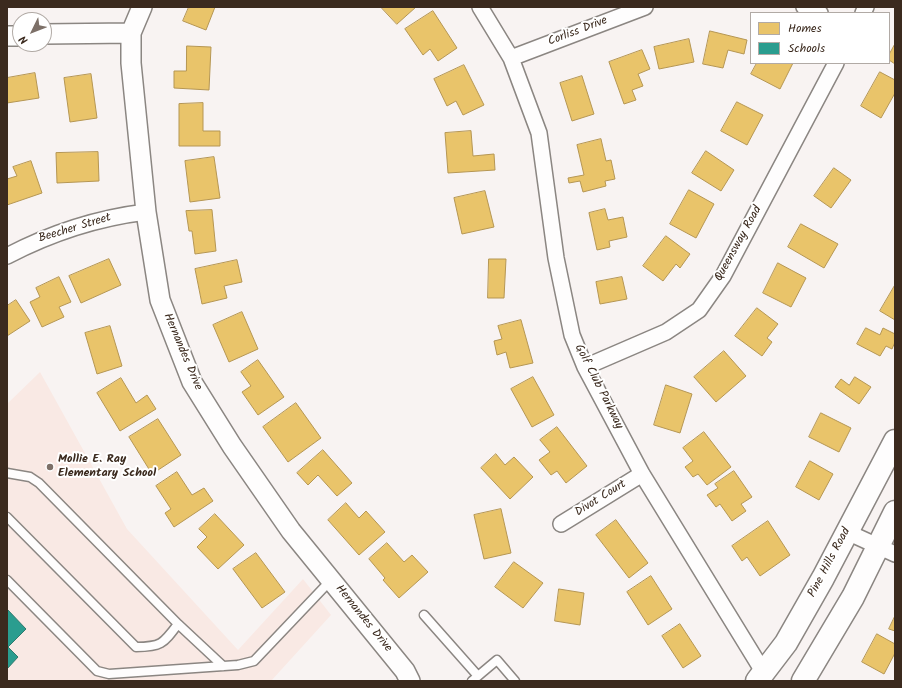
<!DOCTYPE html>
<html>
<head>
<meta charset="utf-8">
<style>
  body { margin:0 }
  #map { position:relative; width:902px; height:688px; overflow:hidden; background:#f8f3f2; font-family:Kalam,sans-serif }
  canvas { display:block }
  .frame { position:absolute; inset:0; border:8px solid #3b2a1e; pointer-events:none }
  .legend { position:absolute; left:750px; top:12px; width:140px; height:52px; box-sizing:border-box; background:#fff; border:1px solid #b1aaa5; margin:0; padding:5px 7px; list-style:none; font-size:12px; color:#3b2a1e }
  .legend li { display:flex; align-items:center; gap:8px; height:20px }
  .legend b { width:20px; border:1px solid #b1aaa5 }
  .north { position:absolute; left:12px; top:12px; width:40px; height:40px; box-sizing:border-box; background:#fff; border:1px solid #b1aaa5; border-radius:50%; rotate:227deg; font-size:11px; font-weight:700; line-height:16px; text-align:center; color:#3b2a1e }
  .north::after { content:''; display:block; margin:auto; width:14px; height:18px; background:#7d7068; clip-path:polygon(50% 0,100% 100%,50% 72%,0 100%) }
</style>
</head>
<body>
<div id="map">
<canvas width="902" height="688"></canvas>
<div class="frame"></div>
<ul class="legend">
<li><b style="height:11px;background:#e9c46a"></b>Homes</li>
<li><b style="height:11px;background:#2a9d8f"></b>Schools</li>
</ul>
<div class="north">N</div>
</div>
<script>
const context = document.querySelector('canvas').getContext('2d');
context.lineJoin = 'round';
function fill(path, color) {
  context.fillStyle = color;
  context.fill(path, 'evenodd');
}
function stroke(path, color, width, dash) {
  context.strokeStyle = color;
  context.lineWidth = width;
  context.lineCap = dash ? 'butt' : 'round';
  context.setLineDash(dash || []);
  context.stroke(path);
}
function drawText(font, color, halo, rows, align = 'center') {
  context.font = font + ' Kalam,sans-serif';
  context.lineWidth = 4;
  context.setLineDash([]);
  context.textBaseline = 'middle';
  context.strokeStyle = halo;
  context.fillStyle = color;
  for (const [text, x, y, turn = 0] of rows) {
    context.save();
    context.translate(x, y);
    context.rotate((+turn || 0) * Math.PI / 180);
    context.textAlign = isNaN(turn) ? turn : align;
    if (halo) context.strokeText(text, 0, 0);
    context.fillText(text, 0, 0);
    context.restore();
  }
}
const built = new Path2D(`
  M40 372 127 529 238 650 303 579 331 615 271 681H7V404Z`);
const homes = new Path2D(`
  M189 7H215L206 30 183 21Z
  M381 7H416L397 24Z
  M433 11 457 48 438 61 430 49 423 55 405 29Z
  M710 31 747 40 744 54 728 50 723 68 703 64Z
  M689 39 694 62 659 69 654 47Z
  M895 44V64L889 60V55Z
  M187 46 211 47 209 90 174 88V71H186Z
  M642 50 650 69 638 74 643 86 632 90 636 100 624 104 609 62Z
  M757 63H793L780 89 751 74Z
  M464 65 484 105 463 115 456 101 447 106 434 79Z
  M880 72 895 80V93L881 118 861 106Z
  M35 73 39 98 7 103V78Z
  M91 74 97 118 70 122 64 78Z
  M582 76 594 114 572 121 560 83Z
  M737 102 763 115 747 145 721 131Z
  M203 103V131H220V146H179V104Z
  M471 131 473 156 494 154 495 170 448 173 445 133Z
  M601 139 606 161 611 160 615 179 605 181 606 186 583 192 580 181 569 183 568 178 584 175 577 145Z
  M706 151 734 170 721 191 692 173Z
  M98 152 99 181 57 183 56 153Z
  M214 157 220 198 190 202 185 161Z
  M31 161 42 193 7 205V179L17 176 13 167Z
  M834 168 851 180 831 208 814 196Z
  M689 190 714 204 696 238 670 224Z
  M485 191 494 227 462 234 454 198Z
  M605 209 608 220 623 217 627 237 609 241 610 247 597 250 589 213Z
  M212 210 216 251 195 254 192 231H189L186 211Z
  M801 224 838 244 824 268 788 247Z
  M666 236 690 254 680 268 676 264 663 281 643 266Z
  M109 259 121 285 81 303 69 276Z
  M489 259H506L504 298H488Z
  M237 260 242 282 224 286 227 298 202 304 195 269Z
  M778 263 806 278 791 307 763 293Z
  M59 277 71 302 59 307 64 317 42 327 30 302 40 297 36 288Z
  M622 277 627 299 600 304 596 282Z
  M895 285V320L880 311Z
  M16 300 30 321 7 336V306Z
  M757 308 778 324 767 338 772 342 762 356 735 336Z
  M242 312 258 349 229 362 213 325Z
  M521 320 533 363 510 368 506 352 497 355 494 341 502 339 498 326Z
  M110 326 122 366 97 374 85 333Z
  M866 328 880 335 883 328 895 334V342L892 349 886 346 880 356 857 344Z
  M724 351 746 376 716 402 694 377Z
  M258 360 284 397 258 415 242 392 251 386 241 372Z
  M533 377 554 415 532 427 511 389Z
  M855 377 871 387 859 404 835 387 841 379 849 385Z
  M121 378 136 403 147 395 156 409 120 431 97 393Z
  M666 385 692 394 680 433 654 425Z
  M296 403 321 438 288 462 263 427Z
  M821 413 851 428 839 452 809 437Z
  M158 419 181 455 152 474 129 437Z
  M557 427 587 466 566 483 557 471 551 475 539 460 550 452 540 440Z
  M704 432 731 467 707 485 698 474 693 477 685 467 693 461 683 448Z
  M323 450 352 483 337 496 318 475 308 485 297 473Z
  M496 454 505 465 514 457 533 477 510 499 481 468Z
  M810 461 833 474 819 500 796 487Z
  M734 471 752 497 741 504 746 511 732 521 720 504 716 507 707 495 718 488 715 484Z
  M177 472 192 495 204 488 213 501 174 527 165 513 171 509 156 486Z
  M346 503 359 518 366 511 385 532 359 555 328 520Z
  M501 509 511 553 484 559 474 515Z
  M215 514 244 545 218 569 197 547 207 537 199 529Z
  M616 520 648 563 629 578 596 535Z
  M768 521 790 555 760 576 747 557 742 561 732 546Z
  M387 543 404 562 412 555 428 572 399 598 383 580 385 578 369 559Z
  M256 553 285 592 262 608 233 569Z
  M514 562 543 583 523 608 495 587Z
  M651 576 672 609 648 625 627 592Z
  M559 589 584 593 580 625 555 621Z
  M895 616V631L889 629Z
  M680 624 701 656 683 668 662 636Z
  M877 634 895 644V653L884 674 862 662Z`);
const schools = new Path2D(`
  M7 609 26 629 8 647 18 657 7 669Z`);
const service = new Path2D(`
  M7 473 30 477 39 483 178 624C163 644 161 647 136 647L7 517
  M7 580 97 671 109 674 238 665 254 661 331 580
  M424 615 478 676
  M178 624 223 666
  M472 681 497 660 515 681`);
const minor = new Path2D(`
  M480 7 511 58 539 133 556 258 572 335 585 367 642 474 764 673
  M804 7 820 13
  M863 13 866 7
  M511 58 645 7
  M7 256C51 233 97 218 146 212
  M585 367 666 332 699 310 723 276 836 63
  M561 524 642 474
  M847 532 895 554`);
const tertiary = new Path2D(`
  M142 7 131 33V63L146 212 160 300 192 382 232 446 291 531 405 671 410 681
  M44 34 131 33
  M7 36H20`);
const secondary = new Path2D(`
  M757 681 786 643 823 578 895 441
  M803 681 853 597 895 512`);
const markers = [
  [50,467,4,"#7d7068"]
];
const streetNames = [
  ["Corliss Drive",578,32,-21],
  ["Beecher Street",75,229,-17],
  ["Queensway Road",739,244,-61],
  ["Hernandes Drive",182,352,67],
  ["Golf Club Parkway",598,387,63],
  ["Divot Court",601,499,-32],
  ["Pine Hills Road",830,563,-62],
  ["Hernandes Drive",363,619,51]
];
const poiNames = [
  ["Mollie E. Ray",58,460],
  ["Elementary School",58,474]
];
fill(built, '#f9e9e4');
fill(homes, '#e9c46a');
stroke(homes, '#b59653', 1);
fill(schools, '#2a9d8f');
stroke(schools, '#2f7a6d', 1);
stroke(service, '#8b8682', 11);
stroke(minor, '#8b8682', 18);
stroke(tertiary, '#8b8682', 22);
stroke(secondary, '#8b8682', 25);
stroke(service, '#fefdfd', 8);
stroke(minor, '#fefdfd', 15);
stroke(tertiary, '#fefdfd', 19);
stroke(secondary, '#fefdfd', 22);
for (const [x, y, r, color] of markers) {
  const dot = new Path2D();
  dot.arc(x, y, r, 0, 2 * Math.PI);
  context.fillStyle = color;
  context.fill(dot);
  stroke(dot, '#fff', 1.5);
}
drawText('12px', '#3b2a1e', '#fff', streetNames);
drawText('bold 12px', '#3b2a1e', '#fff', poiNames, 'left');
</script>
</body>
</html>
